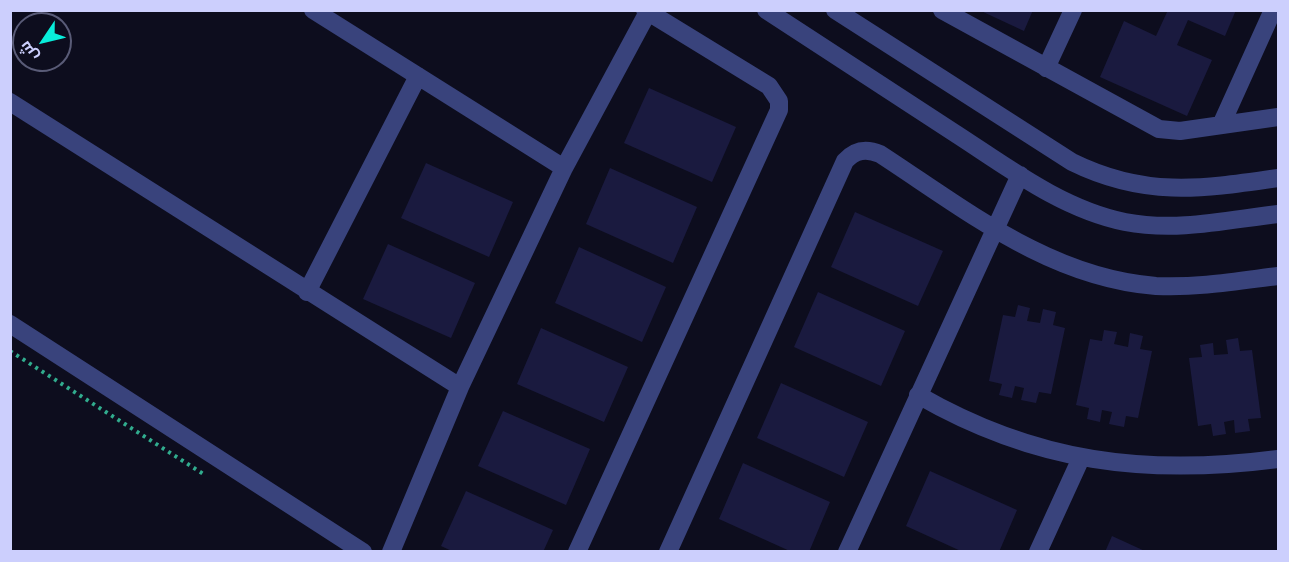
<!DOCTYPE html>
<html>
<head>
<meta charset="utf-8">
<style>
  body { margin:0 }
  #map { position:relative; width:1289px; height:562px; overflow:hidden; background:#0d0d1e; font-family:"Roboto Condensed",Cairo,sans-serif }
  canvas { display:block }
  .frame { position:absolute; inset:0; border:12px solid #cccffd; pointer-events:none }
  .north { position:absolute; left:12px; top:12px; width:60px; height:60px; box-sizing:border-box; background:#0d0d1e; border:2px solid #595b77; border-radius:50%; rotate:235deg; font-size:16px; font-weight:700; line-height:24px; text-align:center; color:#cccffd }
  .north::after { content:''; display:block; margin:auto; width:21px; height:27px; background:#08edda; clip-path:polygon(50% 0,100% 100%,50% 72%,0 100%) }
</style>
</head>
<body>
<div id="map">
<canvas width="1289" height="562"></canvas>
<div class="frame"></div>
<div class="north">ش</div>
</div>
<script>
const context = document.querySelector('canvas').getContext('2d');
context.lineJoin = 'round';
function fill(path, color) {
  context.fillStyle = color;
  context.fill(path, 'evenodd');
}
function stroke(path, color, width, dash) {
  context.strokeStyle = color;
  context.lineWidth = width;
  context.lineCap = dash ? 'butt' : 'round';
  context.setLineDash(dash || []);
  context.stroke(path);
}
const building = new Path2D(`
  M979 10H1033L1024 31Z
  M1168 10H1236L1225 36 1188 20 1177 45 1212 60 1187 116 1100 77 1124 21 1156 36Z
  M649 88 736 127 712 182 624 143Z
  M426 163 513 202 489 257 401 218Z
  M610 168 697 207 673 263 586 224Z
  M855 212 943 251 918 306 831 267Z
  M388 244 475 283 451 338 363 299Z
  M579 247 666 287 642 342 555 303Z
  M818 292 905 331 881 386 794 347Z
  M1018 305 1030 308 1027 321 1040 323 1043 309 1056 312 1053 325 1065 328 1051 394 1039 392 1036 403 1021 400 1024 388 1015 386 1012 398 999 395 1002 384 989 381 1003 315 1015 317Z
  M541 328 628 367 604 422 517 384Z
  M1104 330 1117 332 1114 344 1128 347 1130 333 1143 336 1140 349 1152 351 1138 418 1126 416 1124 427 1109 424 1112 412 1102 410 1100 422 1087 419 1089 408 1076 405 1090 339 1102 341Z
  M1238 338 1240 351 1252 350 1261 418 1248 419 1250 431 1235 433 1234 420 1224 422 1226 434 1213 436 1211 424 1198 426 1189 358 1202 357 1200 345 1213 343 1214 355 1228 354 1226 340Z
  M781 383 868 422 844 477 757 438Z
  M503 411 590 449 566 505 478 466Z
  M743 463 830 502 809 552H792L719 519Z
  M930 471 1017 510 999 552H963L906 526Z
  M466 491 553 530 543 552H454L441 546Z
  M1112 536 1147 552H1105Z`);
const path = new Path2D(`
  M10 351 205 475`);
const minor = new Path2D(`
  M313 10 564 168
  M766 10C828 51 891 91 953 132 1006 166 1061 209 1125 222 1177 232 1227 220 1278 214
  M835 10 1072 162C1145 198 1202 189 1278 178
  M942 10 1159 129 1180 131 1278 117
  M1046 68 1073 10
  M10 102 460 387
  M1221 125 1273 10
  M307 292 418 76
  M10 324 363 552
  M918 395C1036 463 1146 476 1278 459
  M391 552 460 387 564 168 649 10
  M577 552 779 110V101L769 86 645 10
  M668 552 845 161C855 150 866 148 880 154 966 210 1050 278 1156 286 1197 288 1238 281 1278 276
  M847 552 1020 175
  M1038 552 1081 458`);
fill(building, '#1a1a3f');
stroke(path, '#31ac8e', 4, [3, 4.5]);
stroke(minor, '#39437c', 18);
</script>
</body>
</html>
